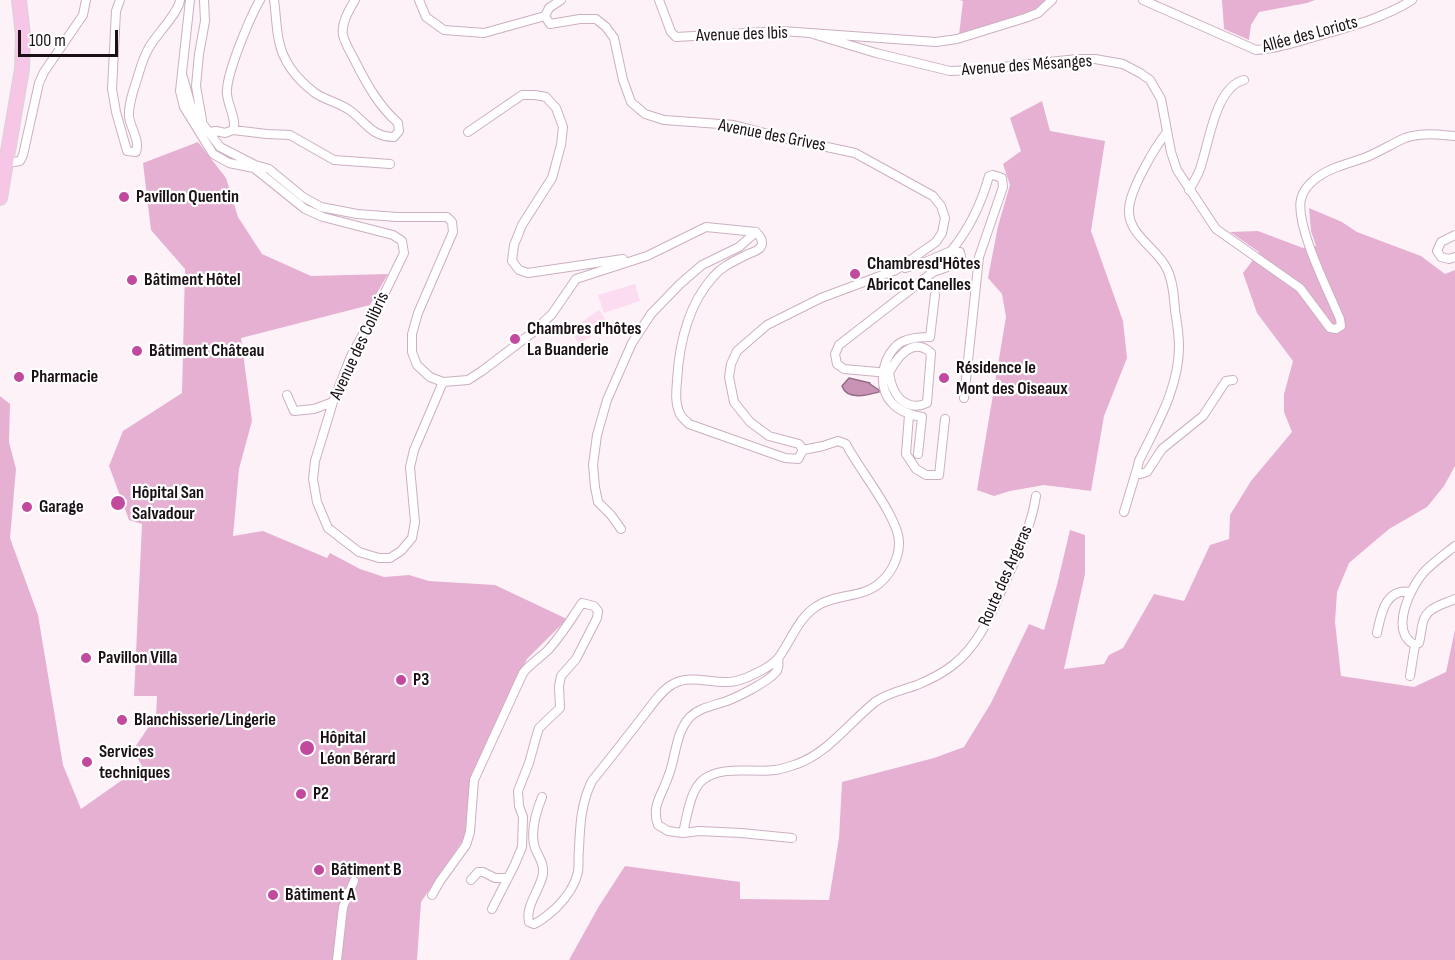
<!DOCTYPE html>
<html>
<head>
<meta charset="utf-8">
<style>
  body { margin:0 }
  #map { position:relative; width:1455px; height:960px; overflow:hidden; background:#fef2f9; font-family:"Sofia Sans Condensed",sans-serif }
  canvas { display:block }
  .scale { position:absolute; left:18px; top:30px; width:100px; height:27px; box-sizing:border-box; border:3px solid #1a1016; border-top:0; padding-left:8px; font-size:18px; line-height:21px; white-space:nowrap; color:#1a1016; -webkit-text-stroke:4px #fff; paint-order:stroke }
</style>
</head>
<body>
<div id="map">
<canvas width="1455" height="960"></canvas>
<div class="scale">100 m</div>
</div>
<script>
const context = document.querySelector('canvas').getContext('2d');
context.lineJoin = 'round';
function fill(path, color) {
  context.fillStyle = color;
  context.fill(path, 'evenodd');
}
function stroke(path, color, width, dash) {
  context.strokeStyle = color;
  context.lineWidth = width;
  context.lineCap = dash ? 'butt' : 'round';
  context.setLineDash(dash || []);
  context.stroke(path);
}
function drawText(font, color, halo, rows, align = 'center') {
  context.font = font + ' "Sofia Sans Condensed",sans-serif';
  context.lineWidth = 4.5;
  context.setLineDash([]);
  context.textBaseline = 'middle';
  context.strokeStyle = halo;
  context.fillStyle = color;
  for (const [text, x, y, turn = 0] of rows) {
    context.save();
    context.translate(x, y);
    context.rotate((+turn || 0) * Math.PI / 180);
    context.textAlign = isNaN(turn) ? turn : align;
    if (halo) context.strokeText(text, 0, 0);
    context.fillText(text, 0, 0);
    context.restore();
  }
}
const green = new Path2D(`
  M635 284 640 301 604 313 598 295Z
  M599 310 609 325 579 344 570 330Z`);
const forest = new Path2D(`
  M959 0H1053L1028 13 959 35 963 1Z
  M1222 0H1315L1307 3 1259 12 1251 25 1249 40 1224 29Z
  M1042 101 1050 131 1105 141 1091 231 1123 321 1127 358 1104 416 1091 491 1044 485 1010 491 994 496 977 490 1006 317 1002 294 988 278 998 226 1010 185 1003 164 1021 151 1010 118Z
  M198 142 226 178 238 217 262 254 311 276 388 274 370 305 241 338 252 421 239 469 233 536 263 531 327 558 330 553 360 569 384 577 409 575 429 581 495 585 567 619 527 659 470 778 465 837 421 902 417 960H0V396L10 404 9 442 16 469 10 538 38 615 63 765 81 809 142 766 133 750 156 716 157 696H134L142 524 129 520 109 466 123 431 182 393 185 269 151 230 143 163Z
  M1309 208 1342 222 1357 232 1421 256 1445 274 1455 270V466L1444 486 1427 507 1389 529 1349 563 1337 592 1335 622 1341 676 1414 687 1446 672 1455 630V960H569L599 906 625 866 740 882V899L829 900 839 838 842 782 934 758 964 747 991 703 1029 624 1044 630 1057 585 1070 530 1085 535V574L1064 669 1104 664 1109 655 1123 648 1154 594 1184 601 1210 545 1229 539 1230 515 1251 481 1292 432 1284 412V394L1293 361 1257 313 1243 273 1259 252 1230 232 1258 231 1303 248 1316 246 1311 231Z`);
const water = new Path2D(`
  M849 378 870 383V384L879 390V392C868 395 847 401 842 386Z`);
const street = new Path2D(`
  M120 0 116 11 112 89 116 112 127 151 136 152C140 140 131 129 129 117 128 104 134 89 138 76 141 66 144 55 150 46 157 34 179 12 180 0
  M190 0 180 91 184 107 213 154 229 163 254 168 305 209 323 217 393 235 402 241 404 253 376 311 351 356 333 402 315 461 313 479 317 502 328 528 359 552 379 558H390L401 551 412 538 415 522 410 467 414 450 443 382
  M274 0C276 13 276 28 279 41 283 62 298 80 315 93 327 101 341 103 352 112 367 124 373 137 394 137L399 131 398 123C379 106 367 85 355 61 351 53 345 44 343 35 341 23 349 10 355 0
  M419 0 426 17 444 30 484 33 545 16
  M659 0 671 32 676 37 782 31 936 42 957 39 1025 18 1038 13 1052 0
  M1143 0 1256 50C1275 49 1293 43 1311 38 1345 28 1382 19 1412 0
  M545 16 550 24 580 19H596L606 27 614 38 623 80 631 102 645 114 664 120 734 125 780 137 855 153 933 196 941 206 945 218 942 233 936 242 896 270 821 298 767 325 737 351 731 364 729 377 734 402 750 422 769 436 799 444 803 450 798 459 785 458 689 424C686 421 682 418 680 414 675 404 676 392 677 381 679 345 688 305 713 277 722 266 735 261 748 254 751 253 757 251 760 248 765 242 760 236 756 232
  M545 16 549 8 561 0
  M813 34 876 53 950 71 975 70 1077 59H1095L1123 64 1140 73 1150 80 1161 99 1171 152 1177 170 1216 229 1300 288 1330 328 1336 329 1341 326 1340 319C1329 292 1295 226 1301 199 1303 191 1308 185 1314 180 1328 168 1347 164 1364 158 1378 153 1391 144 1405 138 1421 132 1439 135 1455 136
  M183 77 191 106 202 123 220 147 255 165 269 169 303 197 321 207 357 214 397 217H447L452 222 453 232 418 313 412 334V352L417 365 430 377 443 382 468 380 482 371 532 333 552 314 576 279 647 256 706 227 756 232
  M202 120 196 86 199 54 205 21 204 0
  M233 130C238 119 225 102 227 89 228 76 233 64 237 52 244 34 250 17 260 0
  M208 132 216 131 225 133 233 130 267 134 290 135 334 160 390 164
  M468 132 522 95H535L546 97 556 108 563 127 561 145 552 178 522 225 514 245 512 261 519 270 528 273 623 259
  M1167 132C1155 147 1129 191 1129 210 1128 235 1157 248 1167 269 1173 281 1174 297 1175 310 1177 322 1179 334 1179 346 1179 388 1157 424 1139 461L1137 469 1140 474 1147 472 1162 449 1203 416 1226 381 1233 380
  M6 160 14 162 20 161 23 155 39 83 44 72 83 15 86 0
  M1189 190C1193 183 1197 177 1200 169 1209 144 1215 87 1244 80
  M1455 235 1441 242 1437 251 1441 257 1449 259 1455 257
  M951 251C970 228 981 205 989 176L993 175 1002 178 1003 187 979 257 964 398
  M889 373C897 357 913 336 931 353L927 403C913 410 899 403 893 388 891 384 890 378 889 373L844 369 837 364 835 354 839 345 933 272 962 262 960 252 951 251 925 262 905 268
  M287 395 294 411 314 409 333 402
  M909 415 906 454 916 469 926 475H939L945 419
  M918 454 922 417C911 415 900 412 892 403 878 388 881 362 895 347 903 338 919 337 930 337L935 295
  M1124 512 1137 469
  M621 529 611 515 598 502 595 487 593 465 597 435 607 400 632 343 651 314 680 284 702 265 739 247 756 232
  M1455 546C1445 554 1435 561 1426 570 1411 585 1388 632 1415 645L1419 643C1421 636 1421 629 1423 622 1427 607 1442 605 1455 599
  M1377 633C1381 614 1385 588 1411 592
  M778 659C779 664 779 668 776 672 768 682 736 698 724 702 712 706 699 708 690 717 675 733 676 758 668 777 662 795 651 806 658 825L668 831 683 833 699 831 741 833 792 838
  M1410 676 1415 645
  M542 797C536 812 530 833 535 848 539 858 544 863 543 874 540 890 525 906 529 922L534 924C542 921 549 914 556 908 566 898 575 886 578 872 579 865 578 857 579 849 580 825 581 803 592 781 608 761 624 741 640 720 650 708 660 691 673 684 692 673 716 686 736 681 748 678 772 667 779 657 792 639 798 618 817 606 835 594 859 598 876 586 890 576 899 559 899 543 900 519 858 468 846 444L838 441 823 446 803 450
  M683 833C687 817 690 789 704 779 724 765 753 773 775 770 783 769 791 766 797 764 829 752 849 723 875 702 887 693 903 690 917 685 929 680 943 673 953 665 979 645 991 614 1004 585 1017 556 1031 528 1036 496
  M471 880 478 872H483L495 878H508
  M432 895 440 881 466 845 470 832 474 780 523 673C530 664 540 658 548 650 561 636 571 619 582 603L594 606 598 611 597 618 576 659 561 676 559 686 560 708 539 728 537 734 529 763 518 791 519 806 523 817 522 847 515 864 492 909
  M337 960 343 907 354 881`);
const primary = new Path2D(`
  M0 198 22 69 23 35 19 0`);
const markers = [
  [124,197,6,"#c1499e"],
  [855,274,6,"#c1499e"],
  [132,280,6,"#c1499e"],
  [515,339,6,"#c1499e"],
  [137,351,6,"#c1499e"],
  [19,377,6,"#c1499e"],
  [944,378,6,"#c1499e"],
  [118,503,8,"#c1499e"],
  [27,507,6,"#c1499e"],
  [86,658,6,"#c1499e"],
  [401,680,6,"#c1499e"],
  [122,720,6,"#c1499e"],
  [307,748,8,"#c1499e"],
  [87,762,6,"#c1499e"],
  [301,794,6,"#c1499e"],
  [319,870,6,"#c1499e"],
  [273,895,6,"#c1499e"]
];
const streetNames = [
  ["Avenue des Ibis",742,35,-2],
  ["Allée des Loriots",1310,35,-15],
  ["Avenue des Mésanges",1027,66,-4],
  ["Avenue des Grives",772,136,11],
  ["Avenue des Colibris",360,346,-65],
  ["Route des Argeras",1006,576,-66]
];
const poiNames = [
  ["Pavillon Quentin",136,197],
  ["Chambresd'Hôtes",867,264],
  ["Abricot Canelles",867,285],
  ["Bâtiment Hôtel",144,280],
  ["Chambres d'hôtes",527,329],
  ["La Buanderie",527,350],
  ["Bâtiment Château",149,351],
  ["Résidence le",956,368],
  ["Mont des Oiseaux",956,389],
  ["Pharmacie",31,377],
  ["Hôpital San",132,493],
  ["Salvadour",132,514],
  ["Garage",39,507],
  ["Pavillon Villa",98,658],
  ["P3",413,680],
  ["Blanchisserie/Lingerie",134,720],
  ["Hôpital",320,738],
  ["Léon Bérard",320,759],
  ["Services",99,752],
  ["techniques",99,773],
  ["P2",313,794],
  ["Bâtiment B",331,870],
  ["Bâtiment A",285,895]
];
fill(green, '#fcdcf0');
fill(forest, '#e6b0d2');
fill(water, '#c893b5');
stroke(water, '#946c85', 1.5);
stroke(street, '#ccafc1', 10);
stroke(primary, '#d6d4d5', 16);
stroke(street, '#fff', 8);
stroke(primary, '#f7c5e6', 14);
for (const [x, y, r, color] of markers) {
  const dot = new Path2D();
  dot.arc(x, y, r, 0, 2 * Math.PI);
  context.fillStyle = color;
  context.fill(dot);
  stroke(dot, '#fff', 2);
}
drawText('18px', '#1a1016', '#fff', streetNames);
drawText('bold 18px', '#1a1016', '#fff', poiNames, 'left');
</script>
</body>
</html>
